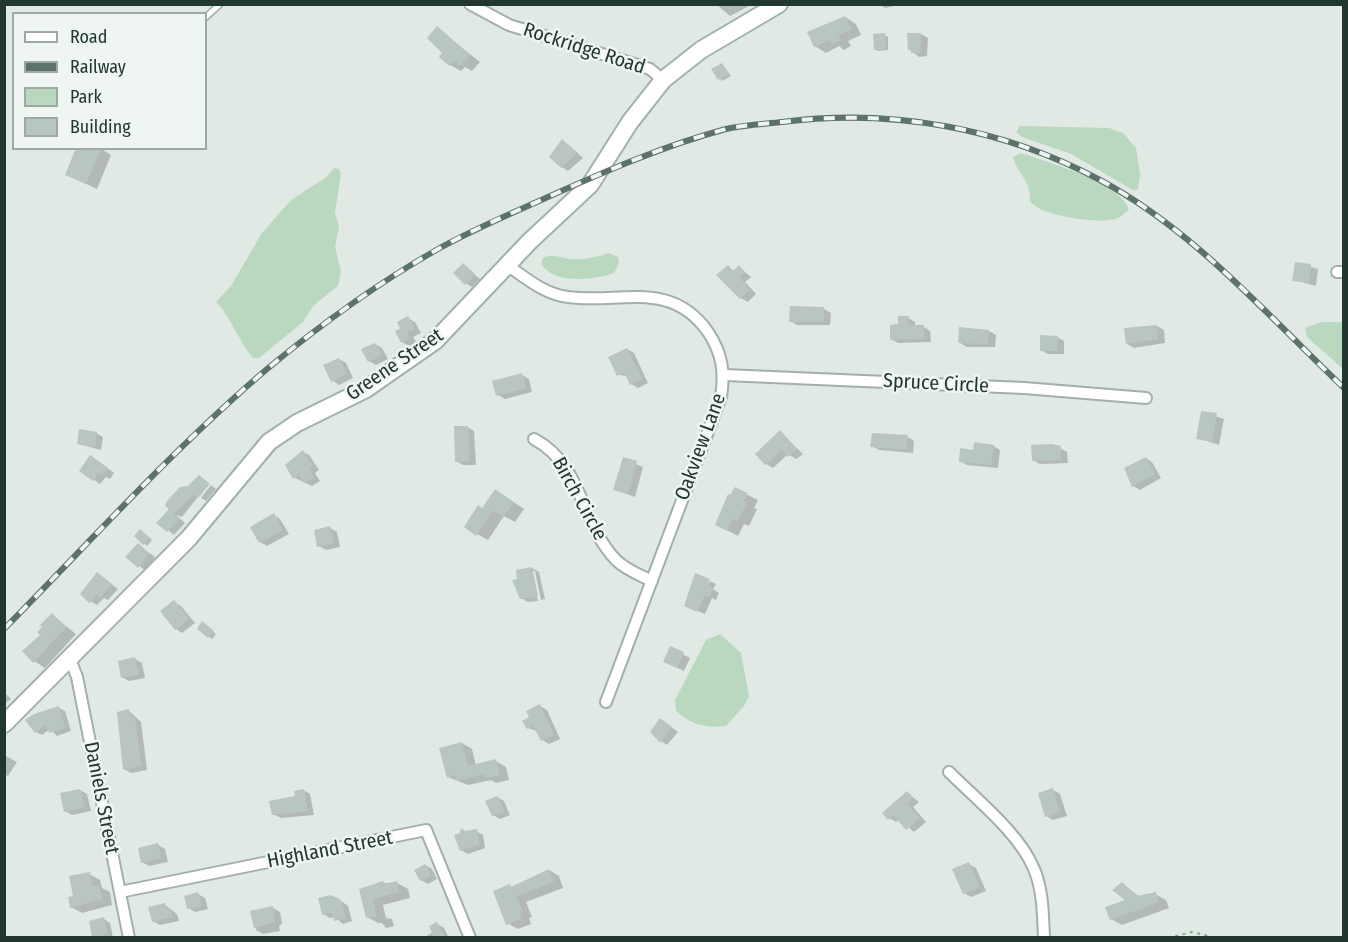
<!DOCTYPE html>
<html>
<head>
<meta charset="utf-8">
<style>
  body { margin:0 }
  #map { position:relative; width:1348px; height:942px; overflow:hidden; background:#e0e9e4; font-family:"Fira Sans Condensed",sans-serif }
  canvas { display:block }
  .frame { position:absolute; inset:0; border:6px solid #22372f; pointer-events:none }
  .legend { position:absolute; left:12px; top:12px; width:195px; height:138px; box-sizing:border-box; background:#eff6f2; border:2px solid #9daaa4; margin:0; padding:8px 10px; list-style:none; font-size:18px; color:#22372f }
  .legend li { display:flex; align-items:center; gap:12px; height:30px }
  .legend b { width:30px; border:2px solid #9daaa4 }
</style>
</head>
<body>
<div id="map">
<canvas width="1348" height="942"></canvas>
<div class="frame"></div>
<ul class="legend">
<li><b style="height:8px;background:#fff"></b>Road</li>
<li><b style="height:8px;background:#5c736a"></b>Railway</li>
<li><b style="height:16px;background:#bad8bf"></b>Park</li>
<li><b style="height:16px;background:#b8c6bf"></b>Building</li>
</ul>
</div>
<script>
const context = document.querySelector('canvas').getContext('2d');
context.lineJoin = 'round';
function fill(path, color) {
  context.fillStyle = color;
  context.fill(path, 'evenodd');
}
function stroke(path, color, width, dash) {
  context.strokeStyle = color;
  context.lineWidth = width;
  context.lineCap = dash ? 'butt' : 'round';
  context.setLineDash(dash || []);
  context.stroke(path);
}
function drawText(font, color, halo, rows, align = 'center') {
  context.font = font + ' "Fira Sans Condensed",sans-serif';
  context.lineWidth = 5;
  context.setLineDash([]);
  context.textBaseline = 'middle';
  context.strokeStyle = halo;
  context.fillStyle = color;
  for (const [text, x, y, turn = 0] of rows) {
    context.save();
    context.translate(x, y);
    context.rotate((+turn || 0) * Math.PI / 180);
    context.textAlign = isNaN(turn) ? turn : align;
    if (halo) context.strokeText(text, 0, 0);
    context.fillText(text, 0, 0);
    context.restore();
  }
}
const green = new Path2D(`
  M1020 126 1109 128 1123 133 1136 148 1140 174 1138 189 1133 190 1071 154 1022 137 1016 132Z
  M1021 153C1047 162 1119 182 1129 209 1124 215 1118 219 1110 220 1093 223 1038 215 1030 201 1031 178 1017 175 1013 157Z
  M334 168 339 169 341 174 335 213 339 227 335 247 341 271 338 286 314 305 303 322 259 358H253C238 341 232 318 216 302L231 286 262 233 291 200 325 178Z
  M609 253 618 257 619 263 614 273C595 280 552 285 541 263L543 258C552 253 561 258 571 259 584 260 597 257 609 253Z
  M1322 322H1343V369L1307 337 1305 328Z
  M720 634 741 653 749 696 744 706 726 726C706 729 691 724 676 711L675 700 706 640Z`);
const shadow = new Path2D(`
  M716 4H753L730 16Z
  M879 4H904L885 8Z
  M845 17 856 24 861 35 848 41 851 46 844 50 839 46 826 53 815 46Z
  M437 28 480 62 472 71 465 67 461 71 450 65Z
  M921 34 928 38 927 56 919 57 909 49Z
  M885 35 888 37V50L878 51 875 49Z
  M722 64 731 76 722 81 713 69Z
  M569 145 583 158 568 171 562 167Z
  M100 148 111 155 97 189 67 175Z
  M1296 263 1318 269 1316 286 1294 280Z
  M463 265 480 279 472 287 465 283Z
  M728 267 735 271 739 267 751 277 745 282 756 294 748 302 741 298Z
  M791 307 824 309 831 313 830 325H797L790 321Z
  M408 318 415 322 421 333 413 337 416 342 409 346 402 342 403 329Z
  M908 318 915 322V327H924L930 331 931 342 898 343 891 339Z
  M1157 326 1164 330 1165 343 1134 348 1127 344Z
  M989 331 996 335 995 347H967L960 343Z
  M1057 337 1064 341V354H1048L1041 350Z
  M375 344 382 348 388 359 376 365 369 361Z
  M627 349 634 353 648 383 638 388 631 384 628 377 618 374Z
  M339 359 346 363 353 378 339 385 332 380Z
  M522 375 529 379 532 392 505 399 498 395Z
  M1203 412 1224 419 1219 445 1198 438Z
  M467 427 474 431 476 465H463L456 461Z
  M780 432 803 454 796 459 788 454 773 468 766 464Z
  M96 433 103 437 101 450 78 444Z
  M908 437 914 441 913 453 879 450 872 446Z
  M993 446 1000 450 998 468 967 465 960 461Z
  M1060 448 1067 452 1068 463 1040 464 1033 460Z
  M303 452 309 455 319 470 315 473 320 481 312 486 295 478Z
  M1146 458 1152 462 1161 478 1140 490 1133 486Z
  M624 459 643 467 635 497 615 490Z
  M98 461 114 473 110 479 106 477 100 484 94 480Z
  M199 476 209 483 182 517 176 515 185 523 174 535 158 522Z
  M211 485 216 489 206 501 201 498Z
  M735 489 758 500 754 508 757 509 749 526 744 524 738 536 717 525Z
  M506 497 524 509 515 522 504 516 488 540 477 534 483 510Z
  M274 515 280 519 289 534 267 546 260 542Z
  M330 528 337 532 340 547 326 550 319 546Z
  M143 533 152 540 147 546 136 536Z
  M138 545 155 557 146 571 128 557Z
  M532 568 539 572 545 599 541 600 535 571H531L538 601 528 602 521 598Z
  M104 578 118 589 108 600 104 598 97 605 90 601Z
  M710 581 716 584 713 589 719 593 716 600 712 598 705 614 693 609Z
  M174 602 181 606 195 623 182 633 176 629Z
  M52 615 76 634 45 668 34 661 42 635Z
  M204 625 216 634 212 639 199 628Z
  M671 648 690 658 684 671 672 665Z
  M135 659 142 663 145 678 129 681 122 677Z
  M4 692 11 699 4 704Z
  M540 706 547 710 560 739 549 744 542 740 537 731 528 728Z
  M59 708 65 711 71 731 57 736 50 729 42 735 36 732Z
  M129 711 141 722 147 770 131 773 124 769Z
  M667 724 678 732 667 745 661 741Z
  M462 743 472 749 476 766 496 761 506 767 509 780 496 783 491 780 468 785 448 777Z
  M4 755 17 762 8 776 4 774Z
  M80 790 87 794 91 811 72 815 65 811Z
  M303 790 310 794 314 815 281 818 273 814Z
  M1053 790 1060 794 1067 816 1053 820 1046 816Z
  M907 793 919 802 913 807 926 822 914 832 899 819 896 822 889 818Z
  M497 797 504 801 510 815 500 819 493 815Z
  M476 831 483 835 485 848 468 854 461 850 466 833Z
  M158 845 165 849 168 862 149 866 142 862Z
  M969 864 976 868 986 891 971 897 964 893Z
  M425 865 432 869 437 879 428 884 421 880Z
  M549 870 559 876 563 888 526 902 532 917 529 918 531 924 518 929 507 923 512 888Z
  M89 874 100 880 102 888 110 892 112 905 82 913 71 907Z
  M383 883H397L408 889 410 898 383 905 386 918 392 919 394 926 386 928 382 923H378L367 917 361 890Z
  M1122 884 1140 897 1155 894 1166 900 1169 908 1122 925 1111 919 1128 900Z
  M198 894 205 898 208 909 195 912 189 908Z
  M336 897 348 906 352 921 343 924 335 917 330 918 323 914 320 899Z
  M165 905 177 914 179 921 160 925 153 921Z
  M273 908 280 912 282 923 279 927 280 931 263 934 256 930 252 912Z
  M104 919 110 923 113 938H96L91 922Z
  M437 924 444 928 449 938H423L433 932Z`);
const building = new Path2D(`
  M845 16 851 29 838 35 841 40 832 44 830 40 814 47 807 32Z
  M437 26 470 55 460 66 454 60 449 66 439 57 442 53 427 38Z
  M885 33 886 49 874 50 873 34Z
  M907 33H921L920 53H911V50H908Z
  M722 63 729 74 718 80 711 69Z
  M562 139 577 153 561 168 549 157Z
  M76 148H101L86 184 65 175Z
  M1295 262 1311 264 1309 283 1292 281Z
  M463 263 475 274 465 285 453 273Z
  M728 265 733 271 739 265 745 272 739 277 750 290 740 299 716 275Z
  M790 306 824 307V322H789Z
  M408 316 415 329 407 332 410 338 401 343 395 331 400 329 397 322Z
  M898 316H909L908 325H924V339L890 340V325L898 324Z
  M1157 325 1158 339 1126 344 1124 328Z
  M959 327 989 330 988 344 958 343Z
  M1040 335 1058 336 1057 351H1040Z
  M375 343 382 355 368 362 361 349Z
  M627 348 642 379 630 385 624 372 617 376 608 357Z
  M339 358 347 374 331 382 323 365Z
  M522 373 526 388 496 396 492 381Z
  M1201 411 1217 413 1212 442 1196 439Z
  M454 426H468L470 461 455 462Z
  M79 429 97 432 95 447 77 444Z
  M780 430 797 449 788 457 782 450 765 465 755 454Z
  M872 433 908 435 906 450 870 447Z
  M974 442 994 445 991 465 959 462 960 448 973 450Z
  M1052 444 1061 446V460L1032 461 1031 445Z
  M303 450 313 466 309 468 314 477 304 483 299 475 293 479 285 465Z
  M90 455 108 468 102 476 98 473 93 481 79 471Z
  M623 457 637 461 628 494 613 490Z
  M1146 457 1155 474 1132 487 1124 468Z
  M199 475 210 484 198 498 193 494 174 514 172 512 179 519 167 532 156 523 169 509 165 506 167 501 180 487 188 486Z
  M735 487 747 493 744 501 747 502 738 521 732 519 727 531 715 525 728 494 730 495Z
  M495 489 514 502 503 517 493 510 476 536 464 527 478 505 482 508Z
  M274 513 283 530 259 543 250 527Z
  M330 526 334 543 317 547 314 530Z
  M140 529 150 538 143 545 134 536Z
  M138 543 149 553 138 568 125 557Z
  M532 567 538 596 520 599 512 580 517 579 516 570Z
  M97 572 112 584 100 598 97 594 89 603 80 594Z
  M695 573 710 579 707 585 713 588 709 597 705 595 697 612 684 606Z
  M174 600 189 619 175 630 160 611Z
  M52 613 66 627 33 663 22 651 40 635 37 632 42 627 40 625Z
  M202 621 214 631 208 638 197 629Z
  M670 646 684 652 677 668 663 662Z
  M135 657 139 674 121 678 118 661Z
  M540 704 554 735 541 741 533 726 527 729 522 721 529 717 526 711Z
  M59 706 65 728 49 733 46 724 35 733 25 720 34 714Z
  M129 709 131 717H135L141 766 123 770 117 712Z
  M660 718 672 727 660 743 650 732Z
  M462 742 468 766 496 759 500 775 485 778 484 774 457 781 455 775 447 778 439 748Z
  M1053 788 1060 812 1045 817 1038 793Z
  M80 789 85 807 64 812 60 793Z
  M304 789 308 811 272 815 269 801 295 796 294 791Z
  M907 791 913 797 907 803 920 818 906 830 893 815 888 820 882 813Z
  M497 796 504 811 492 816 485 801Z
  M461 828 465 831 477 829 479 844 460 851 454 835 460 833Z
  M158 843 161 858 141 863 138 848Z
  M969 862 980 887 963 894 952 869Z
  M425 864 431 875 420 881 414 870Z
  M549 869 554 882 516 896 523 911 520 912 522 918 506 925 493 891 510 884 511 887Z
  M90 872 92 886 99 885 102 899 70 908 68 897 73 896 69 876Z
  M383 881 384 884 397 881 399 892 373 899 376 916 366 918 359 889Z
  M1122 882 1137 896 1156 892 1159 902 1110 920 1105 907 1125 900 1112 890Z
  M198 892 202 906 187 909 184 896Z
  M331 895 341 900 346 918 334 921 332 913 322 915 318 898Z
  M165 903 166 909 170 908 172 917 152 922 148 907Z
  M273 906 275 922 254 928 250 911Z
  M104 917 108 934 92 937 89 921Z
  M437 922 445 938H434L429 926Z`);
const path = new Path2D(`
  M1168 938 1192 932 1217 938`);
const lane = new Path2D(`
  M206 17 220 4`);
const street = new Path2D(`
  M470 4 509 25 650 69 663 80
  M507 265C526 278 544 294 568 297 620 304 671 279 708 332 722 353 725 372 721 397L606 702
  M1337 272H1344
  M725 375 1024 388 1146 398
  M534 439C584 466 579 521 616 560 626 570 640 575 652 581
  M70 659 77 677 129 938
  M949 772C976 799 1020 834 1034 869 1043 890 1043 915 1044 938
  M120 892 426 830 470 938`);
const secondary = new Path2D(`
  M4 724 189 538 269 442 297 423 366 389 435 341 530 241 590 185 630 122 663 80 701 50 779 4`);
const rail = new Path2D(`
  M4 629C91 541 173 449 267 369 320 325 378 283 438 249 470 231 505 216 539 201 599 174 662 146 726 129 744 125 764 124 782 122 892 108 1003 128 1100 180 1195 231 1267 315 1344 388`);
const streetNames = [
  ["Rockridge Road",584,49,18],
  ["Greene Street",395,365,-34],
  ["Spruce Circle",936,384,3],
  ["Oakview Lane",701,447,-70],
  ["Birch Circle",579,499,61],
  ["Daniels Street",101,798,79],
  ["Highland Street",330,850,-11]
];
fill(green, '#bad8bf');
fill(shadow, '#0003');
fill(building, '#b8c6bf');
stroke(lane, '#a3b0aa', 8);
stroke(street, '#a3b0aa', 14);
stroke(secondary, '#a0b3aa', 20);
stroke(path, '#83a998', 2, [3, 4.5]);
stroke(lane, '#fff', 5);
stroke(street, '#fff', 10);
stroke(secondary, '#fff', 16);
stroke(rail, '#5c736a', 6);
stroke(rail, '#eff6f2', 4, [11]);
drawText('20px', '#22372f', '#eff6f2', streetNames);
</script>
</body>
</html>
